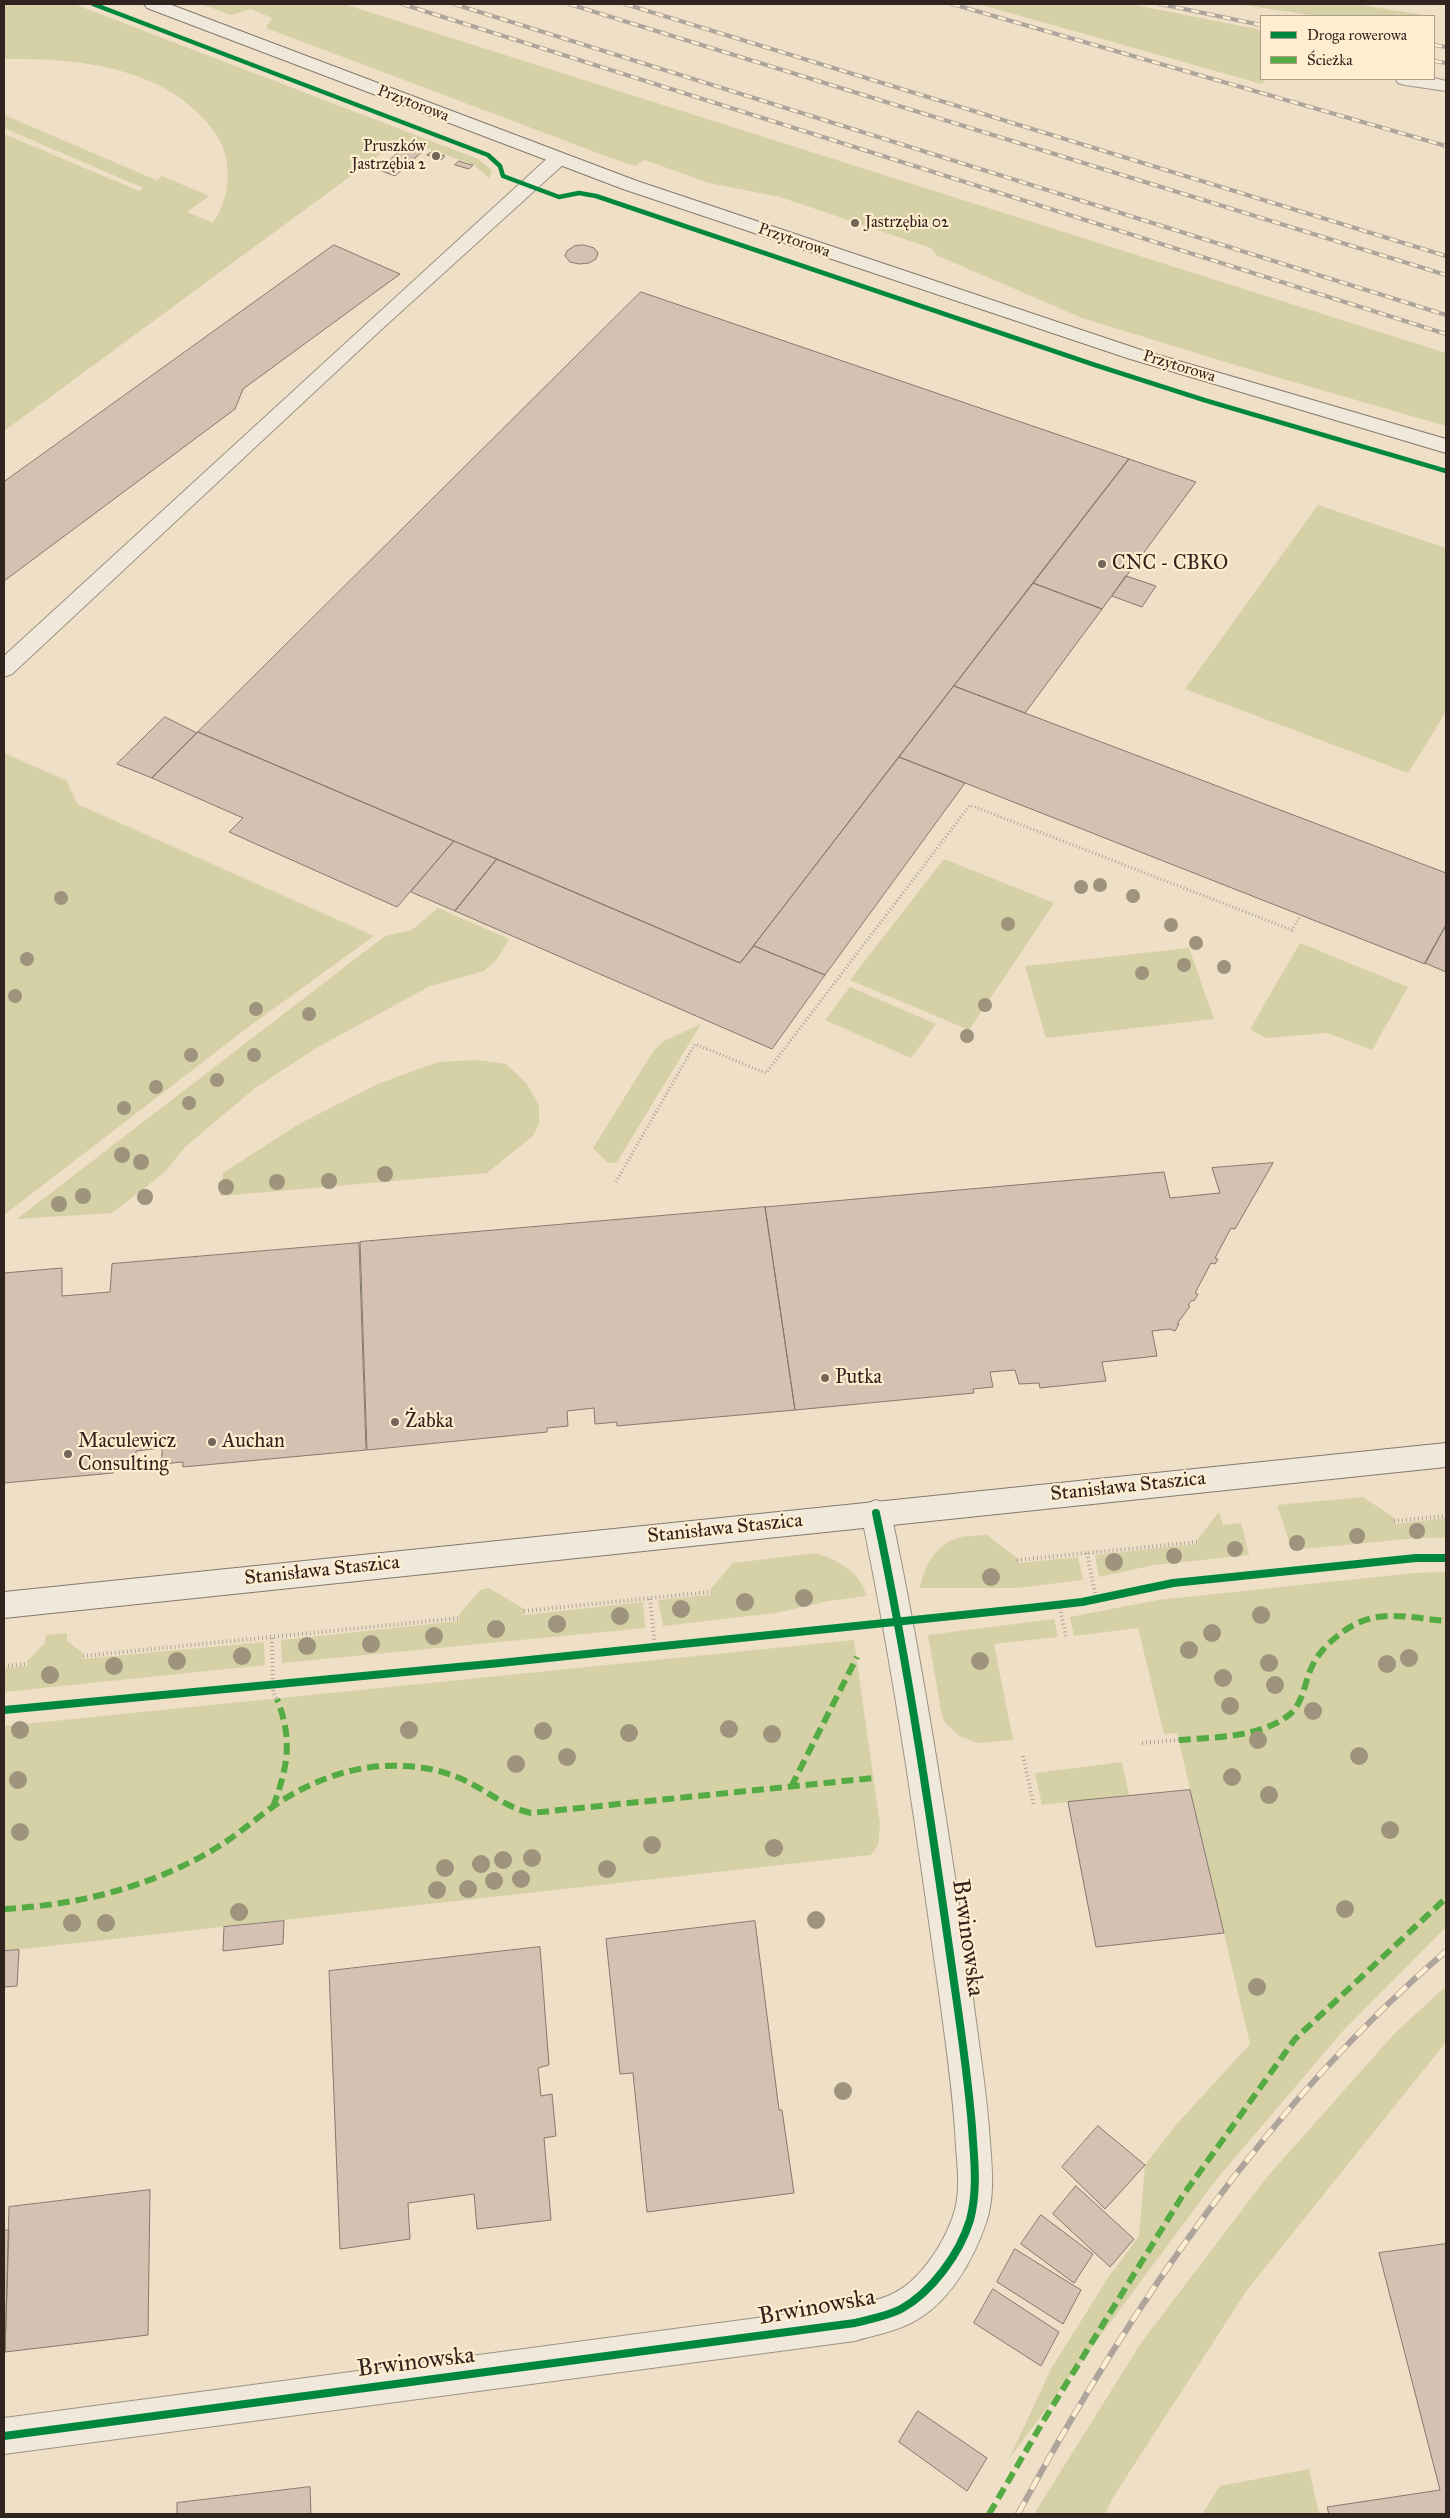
<!DOCTYPE html>
<html>
<head>
<meta charset="utf-8">
<style>
  body { margin:0 }
  #map { position:relative; width:1450px; height:2518px; overflow:hidden; background:#eedfc6; font-family:"IM FELL Great Primer",serif }
  canvas { display:block }
  .frame { position:absolute; inset:0; border:5px solid #31241e; pointer-events:none }
  .legend { position:absolute; left:1260px; top:15px; width:175px; height:65px; box-sizing:border-box; background:#ffedcf; border:1px solid #ad9d88; margin:0; padding:6px 9px; list-style:none; font-size:15px; color:#31241e }
  .legend li { display:flex; align-items:center; gap:10px; height:25px }
  .legend b { width:25px; border:1px solid #ad9d88 }
</style>
</head>
<body>
<div id="map">
<canvas width="1450" height="2518"></canvas>
<div class="frame"></div>
<ul class="legend">
<li><b style="height:6px;background:#00873e"></b>Droga rowerowa</li>
<li><b style="height:6px;background:#54aa43"></b>Ścieżka</li>
</ul>
</div>
<script>
const context = document.querySelector('canvas').getContext('2d');
context.lineJoin = 'round';
function fill(path, color) {
  context.fillStyle = color;
  context.fill(path, 'evenodd');
}
function stroke(path, color, width, dash) {
  context.strokeStyle = color;
  context.lineWidth = width;
  context.lineCap = dash ? 'butt' : 'round';
  context.setLineDash(dash || []);
  context.stroke(path);
}
function drawText(font, color, halo, rows, align = 'center') {
  context.font = font + ' "IM FELL Great Primer",serif';
  context.lineWidth = 4.5;
  context.setLineDash([]);
  context.textBaseline = 'middle';
  context.strokeStyle = halo;
  context.fillStyle = color;
  for (const [text, x, y, turn = 0] of rows) {
    context.save();
    context.translate(x, y);
    context.rotate((+turn || 0) * Math.PI / 180);
    context.textAlign = isNaN(turn) ? turn : align;
    if (halo) context.strokeText(text, 0, 0);
    context.fillText(text, 0, 0);
    context.restore();
  }
}
const green = new Path2D(`
  M4 4H74L478 159 492 170 489 178 474 165 401 139 4 431V134L139 191 143 188 4 128V115L156 180 162 176 209 196 187 212 213 223C227 202 231 178 225 154 221 140 213 129 203 118 154 65 72 58 4 59Z
  M201 4H344L1446 353V426L1245 368 1082 318 936 255 931 248 780 197 709 183 645 160 636 166 619 161 266 28 272 18 251 9 231 15Z
  M978 4H1130L1261 30V79H1266L1262 84Z
  M1237 4H1355L1430 16H1317Z
  M1318 505 1446 548V712L1408 773 1185 689Z
  M4 753 67 781 77 804 374 936 251 1025 4 1215Z
  M944 859 1054 903 969 1030 850 980Z
  M438 908 509 939 497 959 484 971 430 986 318 1047 255 1088 184 1148 165 1172 112 1213 17 1219 385 936 412 930Z
  M1300 943 1408 987 1372 1050 1328 1033 1265 1038 1250 1029Z
  M1189 948 1214 1019 1046 1038 1025 966Z
  M850 987 936 1024 911 1058 825 1020Z
  M701 1024 617 1162 608 1163 593 1148 654 1050 664 1041Z
  M477 1060 506 1064 527 1084 539 1106V1124L533 1136 487 1173 220 1196 223 1173 299 1124 378 1084 438 1062Z
  M1363 1497 1393 1517 1396 1524 1446 1518V1538H1419L1292 1550 1277 1505Z
  M1219 1512 1223 1525 1241 1523 1249 1555 1154 1565 1099 1577 1095 1555 1198 1544V1539Z
  M987 1535 1017 1558 1019 1563 1078 1557 1083 1580 1017 1588H920C924 1568 934 1547 955 1539 964 1535 977 1536 987 1535Z
  M816 1553C840 1562 858 1570 867 1596L829 1601 776 1613 663 1626 658 1600 710 1595V1590L733 1563Z
  M1446 1572V1927L1341 2033 1216 2180 1009 2459 1052 2367 1108 2278 1139 2236 1145 2165 1176 2125 1250 2044 1177 1733 1164 1734 1138 1628 1074 1636 1070 1617 1158 1600 1414 1573Z
  M489 1588 524 1609V1615L643 1602 645 1628 282 1663 281 1640 459 1621V1615L480 1590Z
  M1054 1619 1058 1637 994 1644 1013 1740 977 1743 960 1736 946 1724 942 1716 928 1635Z
  M67 1633V1641L83 1653 82 1659 264 1642 265 1665 4 1692V1668L27 1666V1661L45 1643 46 1635Z
  M854 1640 880 1825 878 1845 871 1855 4 1951V1726Z
  M1122 1762 1129 1795 1042 1805 1035 1773Z
  M1446 1986V2042L1247 2290 1112 2499 1105 2514H1034L1141 2343 1267 2177 1394 2034Z
  M1309 2469 1319 2514H1202L1220 2486Z`);
const building = new Path2D(`
  M408 144 424 150 395 176 379 170Z
  M432 152 445 156 441 160 427 155Z
  M459 161 468 164 473 165 469 169 455 165Z
  M334 245 400 274 243 389 235 409 4 581V482Z
  M584 245 594 248 598 253 596 259 589 263 579 264 570 262 565 256 567 251 574 246Z
  M641 292 1129 459 740 963 198 732Z
  M1129 459 1196 482 1102 609 1033 583Z
  M1126 576 1156 586 1142 607 1112 596Z
  M1033 583 1102 609 1025 713 954 686Z
  M954 686 1446 873V925L1425 964 899 757Z
  M165 717 197 733 152 778 117 764Z
  M198 732 454 841 397 907 229 832 243 818 152 778Z
  M899 757 965 783 825 975 754 946Z
  M454 841 497 859 455 911 411 892Z
  M497 859 740 963 754 946 825 975 772 1049 455 911Z
  M1446 925V972L1425 963Z
  M1273 1163 1235 1229 1231 1228 1215 1258 1218 1259 1215 1264 1211 1263 1195 1293 1198 1294 1194 1301 1192 1300 1188 1305 1190 1306 1177 1324H1179L1175 1331 1170 1329 1152 1331 1157 1356 1102 1362 1106 1381 1040 1388 1039 1383 1019 1384 1015 1370 990 1372 993 1387 973 1389 974 1393 795 1410 765 1207 1164 1172 1170 1198 1220 1193 1212 1168Z
  M765 1207 795 1410 617 1426V1422L595 1424 594 1408 567 1411 568 1426 547 1428V1432L367 1450 360 1242Z
  M359 1243 366 1450 183 1467V1462L162 1464V1448L136 1451 135 1467 113 1469V1473L4 1483V1273L62 1268V1296L110 1292 112 1264Z
  M1190 1790 1224 1933 1096 1947 1068 1802Z
  M284 1921 283 1944 223 1951 224 1927Z
  M755 1921 779 2110H782L794 2193 647 2212 633 2073 620 2074 606 1939Z
  M540 1947 549 2065 538 2068 541 2096 552 2094 556 2136 544 2138 551 2220 477 2229 474 2194 408 2203 410 2239 340 2249 329 1971Z
  M19 1950 17 1986 4 1987V1951Z
  M1098 2126 1145 2165 1105 2209 1062 2167Z
  M1076 2186 1134 2239 1110 2267 1053 2214Z
  M150 2190 148 2335 5 2352 9 2207Z
  M1041 2215 1093 2254 1074 2283 1021 2244Z
  M9 2230 5 2352 4 2355V2231Z
  M1446 2244V2514H1329L1327 2507 1440 2490 1379 2253Z
  M1015 2249 1081 2290 1063 2324 997 2282Z
  M993 2289 1059 2332 1041 2366 974 2323Z
  M918 2411 987 2458 967 2491 899 2442Z
  M310 2487 311 2514H177V2503Z`);
const pathFar1 = new Path2D(`
  M616 1182 695 1044 766 1073 970 805 1292 930 1301 915`);
const path = new Path2D(`
  M1394 1521 1446 1516
  M1087 1553 1096 1599
  M1017 1560 1198 1542
  M650 1599 655 1647
  M1059 1604 1066 1637
  M524 1611 710 1592
  M272 1638 273 1692 277 1699
  M83 1656 460 1618
  M4 1666 27 1664
  M1142 1743 1179 1740
  M1023 1756 1034 1806`);
const lane = new Path2D(`
  M1434 78 1446 81V91L1405 85 1398 83 1396 79Z`);
const street = new Path2D(`
  M558 153 565 155 568 159 565 163 383 328 12 674 4 677V656L551 155Z
  M876 1500 886 1504 891 1513C925 1673 949 1835 973 1998 979 2046 987 2094 990 2142 992 2169 995 2197 986 2223 973 2261 948 2305 911 2323 894 2332 874 2335 855 2341L4 2454V2418L855 2305C867 2302 881 2300 892 2294 919 2282 942 2246 952 2219 961 2196 958 2171 956 2147 954 2100 947 2053 941 2007 918 1842 895 1676 861 1513L866 1504Z`);
const secondary = new Path2D(`
  M144 4H169L637 181 1141 350 1446 439V453L1127 358 623 189 147 8Z
  M1446 1443V1467L4 1618V1592Z`);
const railFar1 = new Path2D(`
  M402 4 1446 334
  M454 4 1446 315
  M569 4 1446 275
  M625 4 1446 256
  M952 4 1446 146
  M1160 4 1261 25
  M1434 45 1446 47
  M1434 61 1446 63`);
const rail = new Path2D(`
  M1018 2514C1130 2307 1267 2105 1446 1951`);
const quiet = new Path2D(`
  M1179 1740C1215 1737 1259 1738 1289 1715 1302 1705 1304 1686 1310 1671 1315 1658 1324 1647 1335 1638 1372 1606 1402 1617 1446 1621
  M791 1787 857 1657
  M273 1807C288 1766 293 1740 277 1699
  M4 1909C75 1905 143 1889 206 1854 230 1841 249 1824 271 1808 310 1780 357 1763 405 1766 428 1767 451 1773 470 1783 491 1794 508 1808 531 1813L874 1778
  M989 2514 1047 2415 1181 2198 1295 2039 1446 1898`);
const cyclewayFar1 = new Path2D(`
  M93 4 488 155 500 166 503 176 559 197 579 193 596 196 1095 365 1204 400 1446 471`);
const cycleway = new Path2D(`
  M4 1710 500 1663 1029 1608 1082 1602 1173 1583 1416 1558H1446
  M4 2436 855 2323C870 2319 888 2316 901 2309 932 2292 960 2253 970 2220 977 2193 975 2168 973 2141 970 2092 963 2044 956 1996 933 1834 910 1673 876 1513`);
const trees = [
  [1100,885,7],
  [1081,887,7],
  [1133,896,7],
  [61,898,7],
  [1008,924,7],
  [1171,925,7],
  [1196,943,7],
  [27,959,7],
  [1184,965,7],
  [1224,967,7],
  [1142,973,7],
  [15,996,7],
  [985,1005,7],
  [256,1009,7],
  [309,1014,7],
  [967,1036,7],
  [191,1055,7],
  [254,1055,7],
  [217,1080,7],
  [156,1087,7],
  [189,1103,7],
  [124,1108,7],
  [122,1155,8],
  [141,1162,8],
  [385,1174,8],
  [329,1181,8],
  [277,1182,8],
  [226,1187,8],
  [83,1196,8],
  [145,1197,8],
  [59,1204,8],
  [1417,1531,8],
  [1357,1536,8],
  [1297,1543,8],
  [1235,1549,8],
  [1174,1556,8],
  [1114,1562,9],
  [991,1577,9],
  [804,1598,9],
  [745,1602,9],
  [681,1609,9],
  [1261,1615,9],
  [620,1616,9],
  [557,1624,9],
  [496,1629,9],
  [1212,1633,9],
  [434,1636,9],
  [371,1644,9],
  [307,1646,9],
  [1189,1650,9],
  [242,1656,9],
  [1409,1658,9],
  [177,1661,9],
  [980,1661,9],
  [1269,1663,9],
  [1387,1664,9],
  [114,1666,9],
  [50,1675,9],
  [1223,1678,9],
  [1275,1685,9],
  [1230,1706,9],
  [1313,1711,9],
  [729,1729,9],
  [20,1730,9],
  [409,1730,9],
  [543,1731,9],
  [629,1733,9],
  [772,1734,9],
  [1258,1740,9],
  [1359,1756,9],
  [567,1757,9],
  [516,1764,9],
  [1232,1777,9],
  [18,1780,9],
  [1269,1795,9],
  [1390,1830,9],
  [20,1832,9],
  [652,1845,9],
  [774,1848,9],
  [532,1858,9],
  [503,1860,9],
  [481,1864,9],
  [445,1868,9],
  [607,1869,9],
  [521,1879,9],
  [494,1881,9],
  [468,1889,9],
  [437,1890,9],
  [1345,1909,9],
  [239,1912,9],
  [816,1920,9],
  [72,1923,9],
  [106,1923,9],
  [1257,1987,9],
  [843,2091,9]
];
const markers = [
  [436,156,5,"#736559"],
  [855,223,5,"#736559"],
  [1102,564,5,"#736559"],
  [825,1378,5,"#736559"],
  [395,1422,5,"#736559"],
  [212,1442,5,"#736559"],
  [68,1454,5,"#736559"]
];
const farStreetnames = [
  ["Przytorowa",413,104,21],
  ["Przytorowa",794,241,19],
  ["Przytorowa",1179,367,17]
];
const farPoinames = [
  ["Pruszków",426,147],
  ["Jastrzębia 2",426,165],
  ["Jastrzębia 02",865,223,"left"]
];
const poiNames = [
  ["CNC - CBKO",1112,564],
  ["Putka",835,1378],
  ["Żabka",405,1422],
  ["Maculewicz",78,1442],
  ["Consulting",78,1465],
  ["Auchan",222,1442]
];
const streetNames = [
  ["Stanisława Staszica",1128,1487,-6],
  ["Stanisława Staszica",725,1529,-6],
  ["Stanisława Staszica",322,1571,-6]
];
const nearStreetnames = [
  ["Brwinowska",967,1938,82],
  ["Brwinowska",817,2308,-10],
  ["Brwinowska",416,2363,-7]
];
fill(green, '#d6d0a6');
fill(building, '#d4c1b1');
stroke(building, '#83796d', 1);
stroke(lane, '#9d9384', 2);
stroke(street, '#9d9384', 2);
stroke(secondary, '#83796d', 2);
stroke(pathFar1, '#ada59c', 3, [1, 2.5]);
stroke(path, '#ada59c', 4, [1, 3]);
fill(lane, '#efe8db');
fill(street, '#efe8db');
fill(secondary, '#efe8db');
stroke(railFar1, '#ada59c', 4);
stroke(rail, '#ada59c', 6);
stroke(railFar1, '#ffedcf', 2.5, [8]);
stroke(rail, '#ffedcf', 4.5, [14]);
stroke(quiet, '#54aa43', 6, [12, 6]);
stroke(cyclewayFar1, '#00873e', 4.5);
stroke(cycleway, '#00873e', 8);
context.fillStyle = '#9e937c';
for (const [x, y, r] of trees) {
  context.beginPath();
  context.arc(x, y, r, 0, 2 * Math.PI);
  context.fill();
}
for (const [x, y, r, color] of markers) {
  const dot = new Path2D();
  dot.arc(x, y, r, 0, 2 * Math.PI);
  context.fillStyle = color;
  context.fill(dot);
  stroke(dot, '#ffedcf', 2);
}
drawText('16px', '#31241e', '#ffedcf', farStreetnames);
drawText('16px', '#31241e', '#ffedcf', farPoinames, 'right');
drawText('20px', '#31241e', '#ffedcf', poiNames, 'left');
drawText('20px', '#31241e', '#ffedcf', streetNames);
drawText('24px', '#31241e', '#ffedcf', nearStreetnames);
</script>
</body>
</html>
